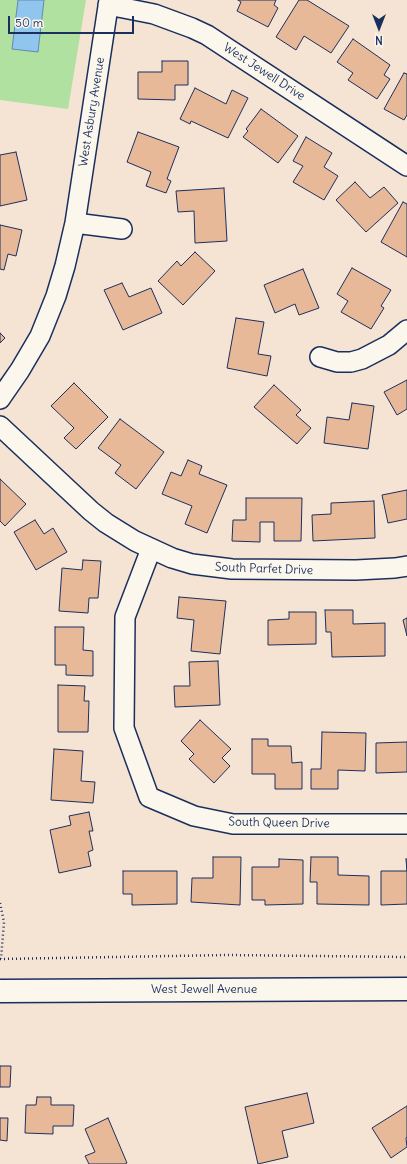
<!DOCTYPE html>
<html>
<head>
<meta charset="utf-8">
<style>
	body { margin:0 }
	#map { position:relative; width:407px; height:1164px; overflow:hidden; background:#f5e4d3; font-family:Delius,sans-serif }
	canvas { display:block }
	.north { position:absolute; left:359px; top:8px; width:40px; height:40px; -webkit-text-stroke:3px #fbf7ec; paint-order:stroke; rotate:180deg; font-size:11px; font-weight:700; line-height:16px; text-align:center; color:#1b2f5e }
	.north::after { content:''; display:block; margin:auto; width:14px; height:18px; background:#1b2f5e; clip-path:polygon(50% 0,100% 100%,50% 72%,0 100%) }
	.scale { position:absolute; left:8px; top:16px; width:126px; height:18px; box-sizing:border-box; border:2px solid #1b2f5e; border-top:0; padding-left:5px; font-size:12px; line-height:14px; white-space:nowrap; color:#1b2f5e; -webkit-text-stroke:3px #fbf7ec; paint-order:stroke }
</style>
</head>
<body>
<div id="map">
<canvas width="407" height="1164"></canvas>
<div class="north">N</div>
<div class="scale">50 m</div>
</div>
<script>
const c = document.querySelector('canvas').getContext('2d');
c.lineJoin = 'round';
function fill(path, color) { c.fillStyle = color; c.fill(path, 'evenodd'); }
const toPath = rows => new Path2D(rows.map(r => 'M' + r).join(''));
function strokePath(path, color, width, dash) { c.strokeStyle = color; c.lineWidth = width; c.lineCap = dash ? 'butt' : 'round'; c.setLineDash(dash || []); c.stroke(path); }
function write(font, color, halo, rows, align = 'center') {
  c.font = font + ' Delius,sans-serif'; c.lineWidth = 3; c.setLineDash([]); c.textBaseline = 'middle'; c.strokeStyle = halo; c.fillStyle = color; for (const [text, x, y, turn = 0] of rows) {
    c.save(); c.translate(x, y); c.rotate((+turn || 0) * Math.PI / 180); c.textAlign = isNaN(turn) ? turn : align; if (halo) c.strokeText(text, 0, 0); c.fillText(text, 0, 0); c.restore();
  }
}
const green = toPath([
	[0,0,86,0,68,109,0,100]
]);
const water = toPath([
	[18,0,44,0,38,52,12,49,18,0]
]);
const building = toPath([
	[238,0,276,0,274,5,278,8,268,27,237,11,241,2,238,0],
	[299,0,307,0,349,26,331,53,304,36,296,50,276,37,299,0],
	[353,39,390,65,384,75,390,79,377,99,348,80,353,73,337,62,353,39],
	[162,61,188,61,188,85,175,85,175,100,138,99,138,72,162,72,162,61],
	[404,73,407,74,407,115,404,120,384,109,404,73],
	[195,88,226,104,232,90,248,98,228,138,191,121,190,124,180,119,195,88],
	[261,109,298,136,278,163,243,137,248,131,246,129,261,109],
	[138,132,179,147,167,179,171,181,166,193,146,186,151,172,127,162,138,132],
	[306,137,332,153,324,167,338,176,324,200,293,182,303,166,293,161,306,137],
	[16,152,27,200,0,206,0,155,16,152],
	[355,182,370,198,384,187,398,203,366,232,336,200,355,182],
	[224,188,227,241,195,243,194,211,178,212,176,191,224,188],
	[403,202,407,204,407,257,381,242,403,202],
	[0,225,22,230,16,256,8,254,4,270,0,269,0,225],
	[195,252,215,271,183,305,158,281,177,261,181,266,195,252],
	[352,268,391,290,381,306,384,308,371,329,341,312,348,301,337,294,352,268],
	[303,269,319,308,299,315,295,304,275,313,264,285,303,269],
	[122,283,129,297,151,288,162,313,123,330,104,290,122,283],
	[236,318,264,322,258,354,271,356,267,376,227,368,236,318],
	[0,333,5,338,0,343,0,333],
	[407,380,407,409,397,415,384,392,407,380],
	[74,383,108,417,76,449,64,438,74,428,51,406,74,383],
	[274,385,301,410,296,415,311,428,297,444,254,407,274,385],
	[352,403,374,406,368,449,324,443,327,417,349,420,352,403],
	[120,419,164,452,136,489,115,473,121,465,98,448,120,419],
	[188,460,202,466,199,474,227,485,207,533,185,524,192,506,162,494,171,472,181,476,188,460],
	[0,479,26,504,5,526,0,521,0,479],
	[407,490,407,519,388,523,382,495,407,490],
	[246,498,302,498,301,541,274,541,274,522,260,522,260,542,232,541,233,520,246,520,246,498],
	[374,501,375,538,313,541,312,515,331,514,331,503,374,501],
	[35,520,44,534,53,528,67,552,36,570,14,532,35,520],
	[83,560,101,561,98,598,89,598,88,613,59,611,62,568,82,570,83,560],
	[179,597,226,601,220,654,191,651,194,620,177,618,179,597],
	[325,610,353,610,353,624,385,623,385,656,332,657,331,632,326,632,325,610],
	[289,612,316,612,316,644,268,645,268,620,289,619,289,612],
	[407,618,407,636,403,620,407,618],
	[55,627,84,627,83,650,93,651,93,676,66,675,66,665,55,665,55,627],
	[218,661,220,705,175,707,174,686,190,686,189,662,218,661],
	[58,685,85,686,84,701,89,701,88,732,58,732,58,685],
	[200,720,231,749,222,758,230,766,214,783,189,759,194,754,181,741,200,720],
	[322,732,366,733,365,771,338,770,338,789,311,789,311,769,321,769,322,732],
	[252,739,268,739,268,746,291,746,292,763,302,762,302,789,275,789,275,774,252,774,252,739],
	[407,742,407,772,376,773,376,743,407,742],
	[54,749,83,751,81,781,95,782,93,803,51,800,54,749],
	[89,812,93,831,89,831,93,850,88,852,91,866,59,873,50,830,71,825,69,816,89,812],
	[213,857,241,857,240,905,191,902,192,878,213,878,213,857],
	[311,857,338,857,338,875,369,876,369,905,317,904,317,882,310,882,311,857],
	[279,859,303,860,303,904,265,905,265,900,252,900,252,867,279,867,279,859],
	[406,859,407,859,407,904,381,905,381,871,407,871,406,859],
	[123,871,177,871,177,904,132,905,132,894,123,894,123,871],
	[0,1066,11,1066,10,1087,0,1087,0,1066],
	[307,1093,314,1123,282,1131,288,1157,258,1164,245,1107,307,1093],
	[37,1097,51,1097,51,1105,74,1105,73,1126,53,1126,53,1134,25,1133,26,1105,36,1105,37,1097],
	[407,1106,407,1137,406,1138,407,1147,391,1158,372,1128,407,1106],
	[0,1118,8,1118,7,1141,0,1140,0,1118],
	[108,1118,127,1163,125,1164,89,1164,85,1156,95,1152,85,1129,108,1118]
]);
const path = toPath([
	[0,903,4,922,1,959],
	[0,959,228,955,407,957]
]);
const minor = toPath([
	[108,5,154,14,192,28,207,35,407,166],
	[75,223,122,229],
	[320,357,337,362,351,362,362,359,389,345,407,330],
	[0,399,20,370,40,336,56,296,65,266,75,223,109,0],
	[0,426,91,511,106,523,135,541,172,558,192,564,232,569,356,570,395,568,407,566],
	[151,549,125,617,124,728,149,797,194,816,233,824,407,824]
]);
const secondary = toPath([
	[0,991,407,989]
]);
const streetNames = [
	["West Jewell Drive",264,72,33],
	["West Asbury Avenue",92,112,-81],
	["South Parfet Drive",264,569,2],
	["South Queen Drive",279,823,1],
	["West Jewell Avenue",204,990]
];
fill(green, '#b1e1a1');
fill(water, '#90c5ed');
strokePath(water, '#6189b4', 1);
fill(building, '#e8b998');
strokePath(building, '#1b2f5e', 1);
strokePath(minor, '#1b2f5e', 22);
strokePath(secondary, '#1b2f5e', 25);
strokePath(path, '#1b2f5e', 2.5, [1, 3]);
strokePath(minor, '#fbf7ec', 19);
strokePath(secondary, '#fbf7ec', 22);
write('12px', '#1b2f5e', '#fbf7ec', streetNames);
</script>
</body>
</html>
